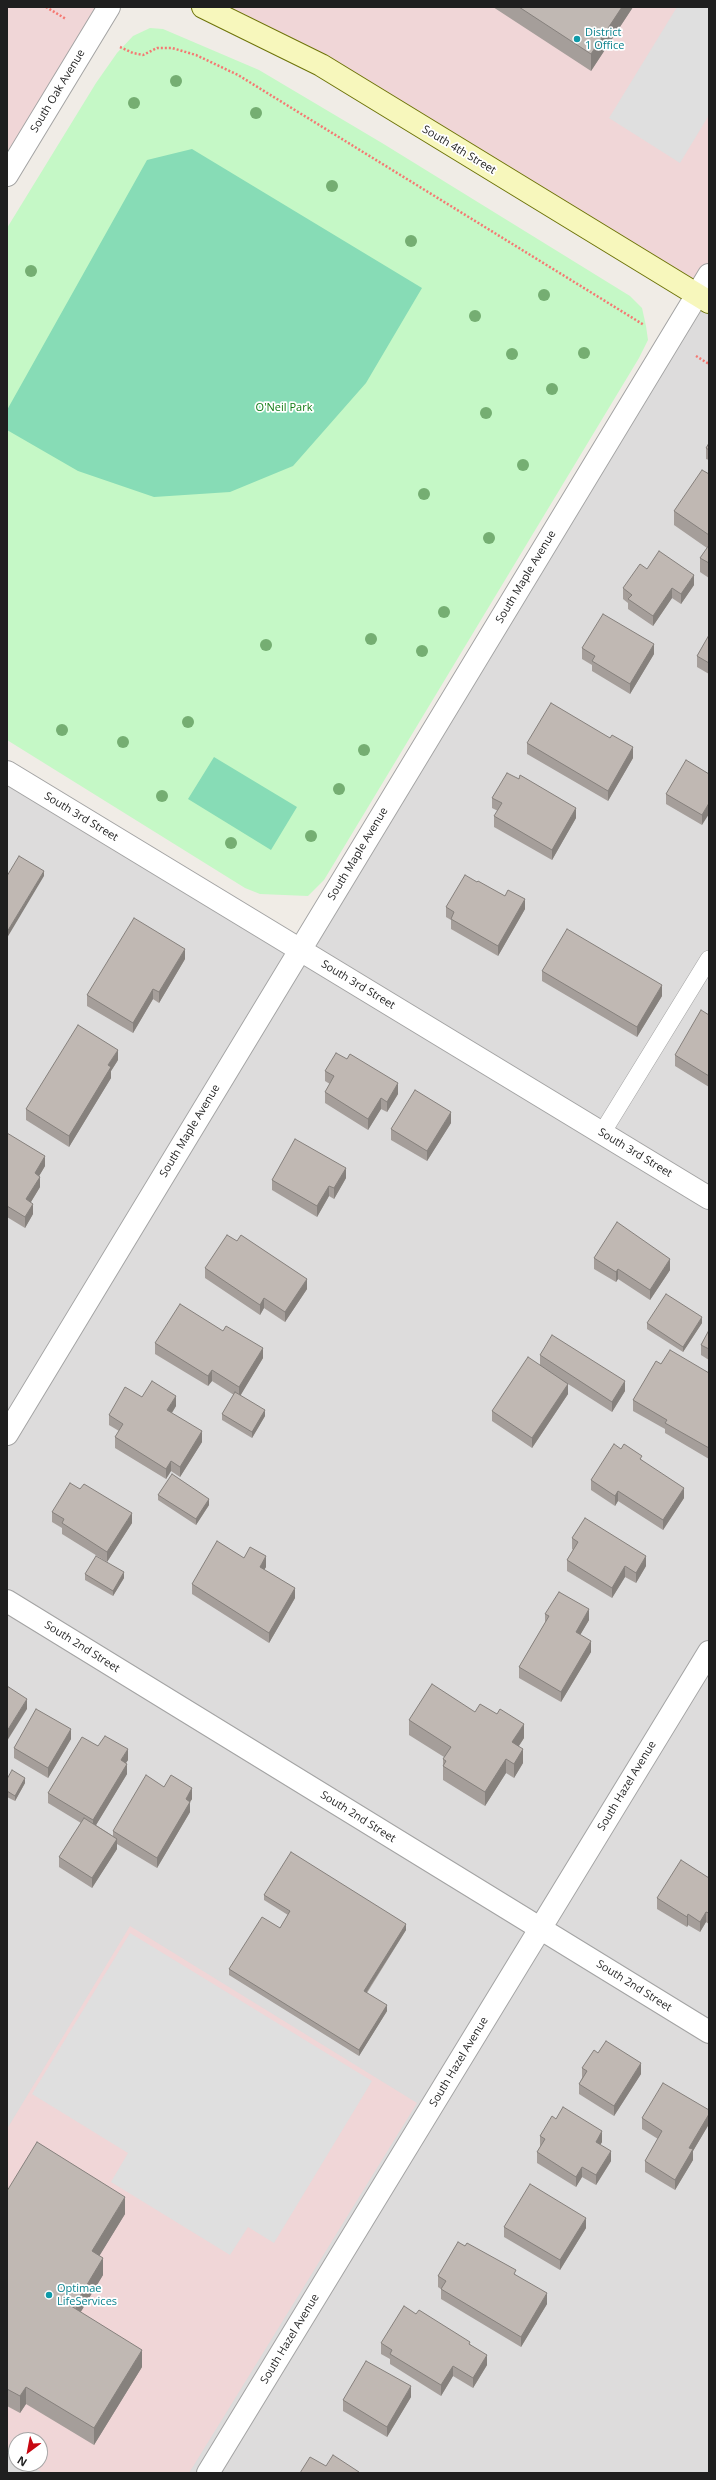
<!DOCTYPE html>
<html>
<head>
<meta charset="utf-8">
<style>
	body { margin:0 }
	#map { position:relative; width:716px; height:2480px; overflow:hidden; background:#f0ece6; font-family:"Open Sans",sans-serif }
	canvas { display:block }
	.frame { position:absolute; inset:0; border:8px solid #1f1f1f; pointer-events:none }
	.north { position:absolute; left:8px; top:2432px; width:40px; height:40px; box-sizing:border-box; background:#fff; border:1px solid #a5a5a5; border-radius:50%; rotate:212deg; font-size:11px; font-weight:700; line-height:16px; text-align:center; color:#1f1f1f }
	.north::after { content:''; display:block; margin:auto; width:14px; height:18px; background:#c70812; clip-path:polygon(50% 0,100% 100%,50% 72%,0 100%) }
</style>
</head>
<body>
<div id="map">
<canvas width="716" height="2480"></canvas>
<div class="frame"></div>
<div class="north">N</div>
</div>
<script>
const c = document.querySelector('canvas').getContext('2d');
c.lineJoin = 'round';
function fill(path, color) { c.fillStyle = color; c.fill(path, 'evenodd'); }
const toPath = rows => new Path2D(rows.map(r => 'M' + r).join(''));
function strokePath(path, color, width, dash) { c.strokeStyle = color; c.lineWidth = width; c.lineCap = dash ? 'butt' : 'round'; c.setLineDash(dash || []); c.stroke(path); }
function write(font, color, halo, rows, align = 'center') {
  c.font = font + ' "Open Sans",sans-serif'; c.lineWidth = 3.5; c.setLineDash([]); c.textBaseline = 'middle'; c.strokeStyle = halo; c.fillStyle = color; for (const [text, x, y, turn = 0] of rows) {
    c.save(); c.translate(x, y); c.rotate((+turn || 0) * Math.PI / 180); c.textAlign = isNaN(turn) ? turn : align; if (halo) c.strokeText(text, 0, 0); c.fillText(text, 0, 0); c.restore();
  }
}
const residential = toPath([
	[697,295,709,302,709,2473,7,2473,7,772,300,950],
	[16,2440,40,2440,40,2464,16,2464]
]);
const commercial = toPath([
	[7,7,109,7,7,175],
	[203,7,709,7,709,275,697,295],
	[130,1926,417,2103,189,2473,43,2473,29,2464,40,2464,40,2440,16,2440,16,2456,7,2451,7,2129]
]);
const park = toPath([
	[150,28,163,29,259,70,382,143,630,296,642,308,646,326,648,340,639,358,324,880,308,896,260,894,245,888,7,740,7,228,96,83,117,53,133,36]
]);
const pitch = toPath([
	[192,149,422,288,366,383,293,466,230,492,154,497,78,471,7,430,7,410,147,160],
	[214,757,297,807,271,850,188,799]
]);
const parking = toPath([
	[677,7,709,7,709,115,680,163,609,118],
	[130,1933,372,2081,274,2243,248,2227,230,2255,111,2182,128,2153,32,2094]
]);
const path = toPath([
	[46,7,66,19],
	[120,47,133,53,143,55,157,48,172,48,196,55,238,75,644,325],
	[696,356,709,364]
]);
const service = toPath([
	[602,1133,709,959]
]);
const minor = toPath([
	[7,175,109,7],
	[7,772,709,1198],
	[7,1434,709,275],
	[7,1601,709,2032],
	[208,2473,709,1652]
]);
const secondary = toPath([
	[203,7,321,65,709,302]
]);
const trees = [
	[176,81],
	[134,103],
	[256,113],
	[332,186],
	[411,241],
	[31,271],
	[544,295],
	[475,316],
	[584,353],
	[512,354],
	[552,389],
	[486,413],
	[523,465],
	[424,494],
	[489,538],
	[444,612],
	[371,639],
	[266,645],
	[422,651],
	[188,722],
	[62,730],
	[123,742],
	[364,750],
	[339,789],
	[162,796],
	[311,836],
	[231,843]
];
const wall = toPath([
	[493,7,633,7,591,71],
	[709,443,709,460,706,459,706,448],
	[709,474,709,578,700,572,700,558,707,548,674,525,674,511],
	[647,569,694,585,681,604,672,598,653,626,628,609,628,603,623,599,623,588],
	[709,635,709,674,697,667,697,656],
	[582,648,654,654,630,694,592,671,592,665,582,659],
	[527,743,633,758,608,801,527,754],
	[709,774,702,825,666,804,666,794],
	[492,798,576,818,552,860,494,827,494,816,498,811,492,808],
	[477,882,505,896,525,909,498,956,451,929,451,920,446,917,446,907],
	[185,959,159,1003,153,999,133,1033,87,1006,87,995],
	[542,971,662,996,637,1037,542,981],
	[709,1015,709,1087,675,1066,675,1055],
	[118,1060,111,1071,111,1078,69,1147,26,1120,26,1109],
	[325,1071,398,1094,387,1112,381,1109,368,1130,325,1103,325,1092,330,1084,325,1081],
	[451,1123,427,1161,391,1140,391,1129],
	[7,1133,45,1166,39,1176,40,1187,31,1202,33,1214,25,1228,7,1217],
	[346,1178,334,1199,329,1196,317,1217,272,1190,272,1180],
	[594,1258,670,1270,650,1300,618,1279,616,1282,594,1269],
	[205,1268,307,1289,285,1322,264,1308,260,1315,205,1278],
	[647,1323,702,1323,683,1352,647,1329],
	[709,1330,709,1360,701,1355,701,1345],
	[155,1343,263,1358,240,1395,265,1416,252,1438,222,1420,222,1414,234,1395,212,1381,208,1386,155,1354],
	[540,1355,625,1391,612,1412,568,1384,568,1394,532,1448,492,1421,492,1411,540,1365],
	[661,1364,709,1373,709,1459,665,1433,665,1429,633,1411,633,1400],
	[142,1397,176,1406,172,1413,202,1442,180,1477,171,1471,166,1479,115,1448,115,1437,119,1431,109,1425,109,1415],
	[621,1449,642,1460,684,1498,663,1530,618,1501,615,1506,591,1490,591,1480],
	[158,1495,209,1505,196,1525,158,1500],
	[52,1512,132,1523,107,1562,62,1534,62,1528,52,1522],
	[572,1538,646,1566,636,1583,625,1577,612,1598,567,1571,567,1560,573,1550,572,1549],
	[244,1558,266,1567,264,1570,295,1598,269,1643,192,1594,192,1584],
	[85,1574,124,1578,113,1596,85,1580],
	[545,1614,589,1620,580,1635,591,1652,561,1702,519,1678,519,1667,545,1623],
	[475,1712,524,1738,519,1746,523,1763,514,1778,506,1773,485,1806,443,1780,443,1759,444,1757,409,1735,409,1720],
	[71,1739,48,1778,14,1758,14,1748],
	[98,1746,128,1760,126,1763,127,1774,96,1825,113,1836,113,1831,164,1787,192,1799,190,1802,190,1812,157,1868,117,1844,117,1849,92,1888,59,1867,59,1857,81,1823,48,1803,48,1793],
	[7,1779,25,1783,15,1801,7,1797],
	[709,1878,709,1924,706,1922,700,1932,688,1925,687,1927,657,1909,657,1898],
	[264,1895,406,1930,367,1993,387,2011,359,2056,229,1975,229,1969,280,1928,288,1915,264,1900],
	[598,2053,641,2074,614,2116,579,2094,579,2084,582,2078,582,2068],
	[709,2110,709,2124,693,2151,693,2160,675,2190,645,2172,645,2161,658,2139,642,2129,642,2118],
	[556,2119,602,2142,600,2145,611,2161,596,2185,582,2177,576,2187,537,2163,537,2152,540,2147,540,2136],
	[7,2191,125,2214,99,2256,103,2275,80,2312,142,2367,94,2445,26,2404,20,2413,7,2406],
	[504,2227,586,2228,560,2270,504,2237],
	[465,2246,516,2275,547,2304,521,2347,441,2299,441,2289,438,2287,438,2276],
	[416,2314,470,2344,487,2365,473,2388,453,2376,441,2396,390,2364,390,2359,381,2354,381,2343],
	[411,2397,387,2437,343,2411,343,2400]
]);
const shadedWall = toPath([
	[622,7,633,7,591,71,591,54],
	[694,575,694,585,681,604,681,594],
	[672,588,672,598,653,626,653,616],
	[654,644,654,654,630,694,630,684],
	[633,747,633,758,608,801,608,791],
	[709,803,709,814,702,825,702,815],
	[576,808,576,818,552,860,552,850],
	[44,871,44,876,7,938,7,932],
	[525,899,525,909,498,956,498,946],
	[185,949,185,959,159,1003,159,992],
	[662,985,662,996,637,1037,637,1027],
	[153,989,153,999,133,1033,133,1023],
	[118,1050,118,1060,111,1071,111,1078,69,1147,69,1136,108,1065],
	[398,1083,398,1094,387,1112,387,1102],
	[381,1098,381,1109,368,1130,368,1119],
	[451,1112,451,1123,427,1161,427,1151],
	[45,1156,45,1166,35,1183,35,1173],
	[346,1168,346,1178,334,1199,334,1188],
	[40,1177,40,1187,26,1210,26,1199],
	[329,1186,329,1196,317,1217,317,1206],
	[33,1204,33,1214,25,1228,25,1217],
	[670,1259,670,1270,650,1300,650,1290],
	[618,1269,618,1279,616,1282,616,1272],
	[307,1279,307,1289,285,1322,285,1312],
	[264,1298,264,1308,260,1315,260,1305],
	[702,1317,702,1323,683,1352,683,1347],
	[263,1348,263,1358,239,1398,239,1387],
	[212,1370,212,1381,208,1386,208,1376],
	[625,1381,625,1391,612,1412,612,1402],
	[568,1384,568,1394,532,1448,532,1438],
	[176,1396,176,1406,167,1420,167,1410],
	[265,1410,265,1416,252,1438,252,1432],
	[202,1431,202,1442,180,1477,180,1467],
	[171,1461,171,1471,166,1479,166,1469],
	[684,1488,684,1498,663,1530,663,1520],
	[618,1491,618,1501,615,1506,615,1496],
	[209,1499,209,1505,196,1525,196,1519],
	[132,1513,132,1523,107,1562,107,1552],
	[266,1556,266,1567,260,1577,260,1567],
	[646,1556,646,1566,636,1583,636,1573],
	[625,1566,625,1577,612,1598,612,1588],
	[124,1572,124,1578,113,1596,113,1591],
	[295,1588,295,1598,269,1643,269,1633],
	[589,1609,589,1620,576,1642,576,1632],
	[591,1641,591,1652,561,1702,561,1692],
	[27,1699,27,1709,7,1741,7,1731],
	[524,1724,524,1738,512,1756,512,1742],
	[71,1729,71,1739,48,1778,48,1768],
	[128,1749,128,1760,121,1770,121,1760],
	[523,1749,523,1763,514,1778,514,1764],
	[506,1759,506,1773,485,1806,485,1792],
	[127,1764,127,1774,93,1830,93,1820],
	[25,1778,25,1783,15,1801,15,1796],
	[192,1788,192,1799,190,1802,190,1812,157,1868,157,1858,186,1799],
	[117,1839,117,1849,92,1888,92,1878],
	[706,1912,706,1922,700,1932,700,1922],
	[688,1914,688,1925,687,1927,687,1917],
	[406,1924,406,1930,364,1996,364,1991],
	[387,2005,387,2011,359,2056,359,2050],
	[641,2063,641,2074,614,2116,614,2106],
	[709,2114,709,2124,693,2151,693,2160,675,2190,675,2180,689,2148],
	[602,2131,602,2142,596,2152,596,2142],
	[611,2151,611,2161,596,2185,596,2175],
	[582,2167,582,2177,576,2187,576,2177],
	[125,2197,125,2214,92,2268,92,2251],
	[586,2218,586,2228,560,2270,560,2260],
	[103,2258,103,2275,76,2320,76,2303],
	[547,2293,547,2304,521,2347,521,2337],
	[66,2297,66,2314,63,2301],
	[142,2350,142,2367,94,2445,94,2428],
	[487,2355,487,2365,473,2388,473,2378],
	[453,2366,453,2376,441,2396,441,2385],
	[411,2386,411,2397,387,2437,387,2427],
	[26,2387,26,2404,20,2413,20,2396]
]);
const building = toPath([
	[519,7,622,7,591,54,519,7],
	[709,443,709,450,706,448,709,443],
	[702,470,709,474,709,535,674,511,702,470],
	[709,545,709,563,700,558,709,545],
	[659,551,694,575,681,594,672,588,653,616,628,599,632,595,623,588,640,564,647,569,659,551],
	[603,614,654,644,630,684,592,661,595,656,582,648,603,614],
	[709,635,709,663,697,656,709,635],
	[551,703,610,738,612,735,633,747,608,791,527,743,551,703],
	[686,760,709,774,709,803,702,815,666,794,686,760],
	[507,773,519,779,520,775,576,808,552,850,494,816,502,803,492,798,507,773],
	[19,856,44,871,7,932,7,876,19,856],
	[465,875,477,882,478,881,505,896,508,890,525,899,498,946,451,919,454,912,446,907,465,875],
	[134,918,185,949,159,992,153,989,133,1023,87,995,134,918],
	[567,929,662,985,637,1027,542,971,567,929],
	[701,1010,709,1015,709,1076,675,1055,701,1010],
	[78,1025,118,1050,108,1065,111,1067,69,1136,26,1109,78,1025],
	[336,1053,347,1059,350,1054,398,1083,387,1102,381,1098,368,1119,325,1092,334,1076,325,1071,336,1053],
	[415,1090,451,1112,427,1151,391,1129,415,1090],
	[7,1133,45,1156,35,1173,40,1177,26,1199,33,1204,25,1217,7,1206,7,1133],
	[295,1139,346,1168,334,1188,329,1186,317,1206,272,1180,295,1139],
	[617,1222,670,1259,650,1290,618,1269,616,1272,594,1258,617,1222],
	[227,1235,237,1241,241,1235,307,1279,285,1312,264,1298,260,1305,205,1268,227,1235],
	[666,1294,702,1317,683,1347,647,1323,666,1294],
	[180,1304,223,1331,226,1326,263,1348,239,1387,212,1370,208,1376,155,1343,180,1304],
	[709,1330,709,1349,701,1345,709,1330],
	[552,1335,625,1381,612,1402,540,1355,552,1335],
	[670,1350,709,1373,709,1448,665,1423,667,1420,633,1400,656,1361,661,1364,670,1350],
	[528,1357,568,1384,532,1438,492,1411,528,1357],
	[152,1381,176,1396,167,1410,202,1431,180,1467,171,1461,166,1469,115,1437,123,1424,109,1415,125,1387,142,1397,152,1381],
	[235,1392,265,1410,252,1432,222,1414,235,1392],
	[614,1444,621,1449,624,1444,642,1456,640,1459,684,1488,663,1520,618,1491,615,1496,591,1480,614,1444],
	[172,1474,209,1499,196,1519,158,1495,172,1474],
	[70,1483,80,1489,84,1484,132,1513,107,1552,62,1523,64,1519,52,1512,70,1483],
	[585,1518,646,1556,636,1573,625,1566,612,1588,567,1560,578,1542,572,1538,585,1518],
	[217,1541,244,1558,250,1547,266,1556,260,1567,295,1588,269,1633,192,1584,217,1541],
	[96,1556,124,1572,113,1591,85,1574,96,1556],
	[559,1592,589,1609,576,1632,591,1641,561,1692,519,1667,549,1616,545,1614,559,1592],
	[432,1684,475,1712,480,1704,497,1714,500,1709,524,1724,512,1742,523,1749,514,1764,506,1759,485,1792,443,1766,446,1761,443,1759,451,1747,409,1720,432,1684],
	[7,1686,27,1699,7,1731,7,1686],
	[36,1709,71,1729,48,1768,14,1748,36,1709],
	[105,1736,128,1749,121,1760,127,1764,93,1820,48,1793,82,1737,98,1746,105,1736],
	[12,1770,25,1778,15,1796,7,1791,7,1779,12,1770],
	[146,1775,164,1787,171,1775,192,1788,186,1799,190,1802,157,1858,113,1831,146,1775],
	[84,1818,117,1839,92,1878,59,1857,84,1818],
	[291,1852,406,1924,364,1991,387,2005,359,2050,229,1969,262,1917,280,1928,290,1911,264,1895,291,1852],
	[681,1860,709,1878,709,1913,706,1912,700,1922,688,1914,687,1917,657,1898,681,1860],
	[606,2041,641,2063,614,2106,579,2084,587,2071,582,2068,594,2050,598,2053,606,2041],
	[663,2083,709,2110,709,2114,689,2148,693,2149,675,2180,645,2161,662,2131,642,2118,663,2083],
	[563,2107,602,2131,596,2142,611,2151,596,2175,582,2167,576,2177,537,2152,545,2139,540,2136,552,2116,556,2119,563,2107],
	[37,2142,125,2197,92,2251,103,2258,76,2303,66,2297,63,2301,142,2350,94,2428,26,2387,20,2396,7,2389,7,2191,37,2142],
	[530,2184,586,2218,560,2260,504,2227,530,2184],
	[458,2242,465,2246,467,2243,516,2270,514,2274,547,2293,521,2337,441,2289,446,2281,438,2276,458,2242],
	[404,2306,416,2314,419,2310,470,2342,469,2344,487,2355,473,2378,453,2366,441,2385,390,2354,392,2350,381,2343,404,2306],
	[366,2361,411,2386,387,2427,343,2400,366,2361],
	[333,2455,359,2472,359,2473,300,2473,310,2457,326,2466,333,2455]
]);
const markers = [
	[577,39,4,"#0f9aa8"],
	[49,2295,4,"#0f9aa8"]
];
const cultureNames = [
	["District",585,33],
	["1 Office",585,46],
	["Optimae",57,2289],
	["LifeServices",57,2302]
];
const streetNames = [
	["South Oak Avenue",58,91,-59],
	["South 4th Street",459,150,31],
	["South Maple Avenue",526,577,-59],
	["South 3rd Street",81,817,31],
	["South Maple Avenue",358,854,-59],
	["South 3rd Street",358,985,31],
	["South Maple Avenue",190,1131,-59],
	["South 3rd Street",635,1153,31],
	["South 2nd Street",82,1647,32],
	["South Hazel Avenue",627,1786,-59],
	["South 2nd Street",358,1817,32],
	["South 2nd Street",634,1986,32],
	["South Hazel Avenue",459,2062,-59],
	["South Hazel Avenue",290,2339,-59]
];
const parkNames = [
	["O'Neil Park",284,408]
];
fill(residential, '#dddcdc');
fill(commercial, '#f0d6d7');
fill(park, '#c5f8c6');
fill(pitch, '#87dcb6');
fill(parking, '#dfdfdf');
strokePath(service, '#a3a3a3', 18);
strokePath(minor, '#a3a3a3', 24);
strokePath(secondary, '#6e7409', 24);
strokePath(path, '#f57872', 2.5, [2, 2]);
strokePath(service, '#fff', 17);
strokePath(minor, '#fff', 22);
strokePath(secondary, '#f7f7bc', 22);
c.fillStyle = '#75ae72';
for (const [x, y] of trees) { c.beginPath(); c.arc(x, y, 6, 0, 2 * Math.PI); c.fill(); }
fill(wall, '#a59e9a');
fill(shadedWall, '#86817d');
fill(building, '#c0b8b3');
strokePath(building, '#86817d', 1);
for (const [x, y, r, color] of markers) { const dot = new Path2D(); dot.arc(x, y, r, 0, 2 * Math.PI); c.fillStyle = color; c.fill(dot); strokePath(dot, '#fff', 1.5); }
write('11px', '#0d838f', '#fff', cultureNames, 'left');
write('11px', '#1f1f1f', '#fff', streetNames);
write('11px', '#107b13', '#fff', parkNames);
</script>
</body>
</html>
